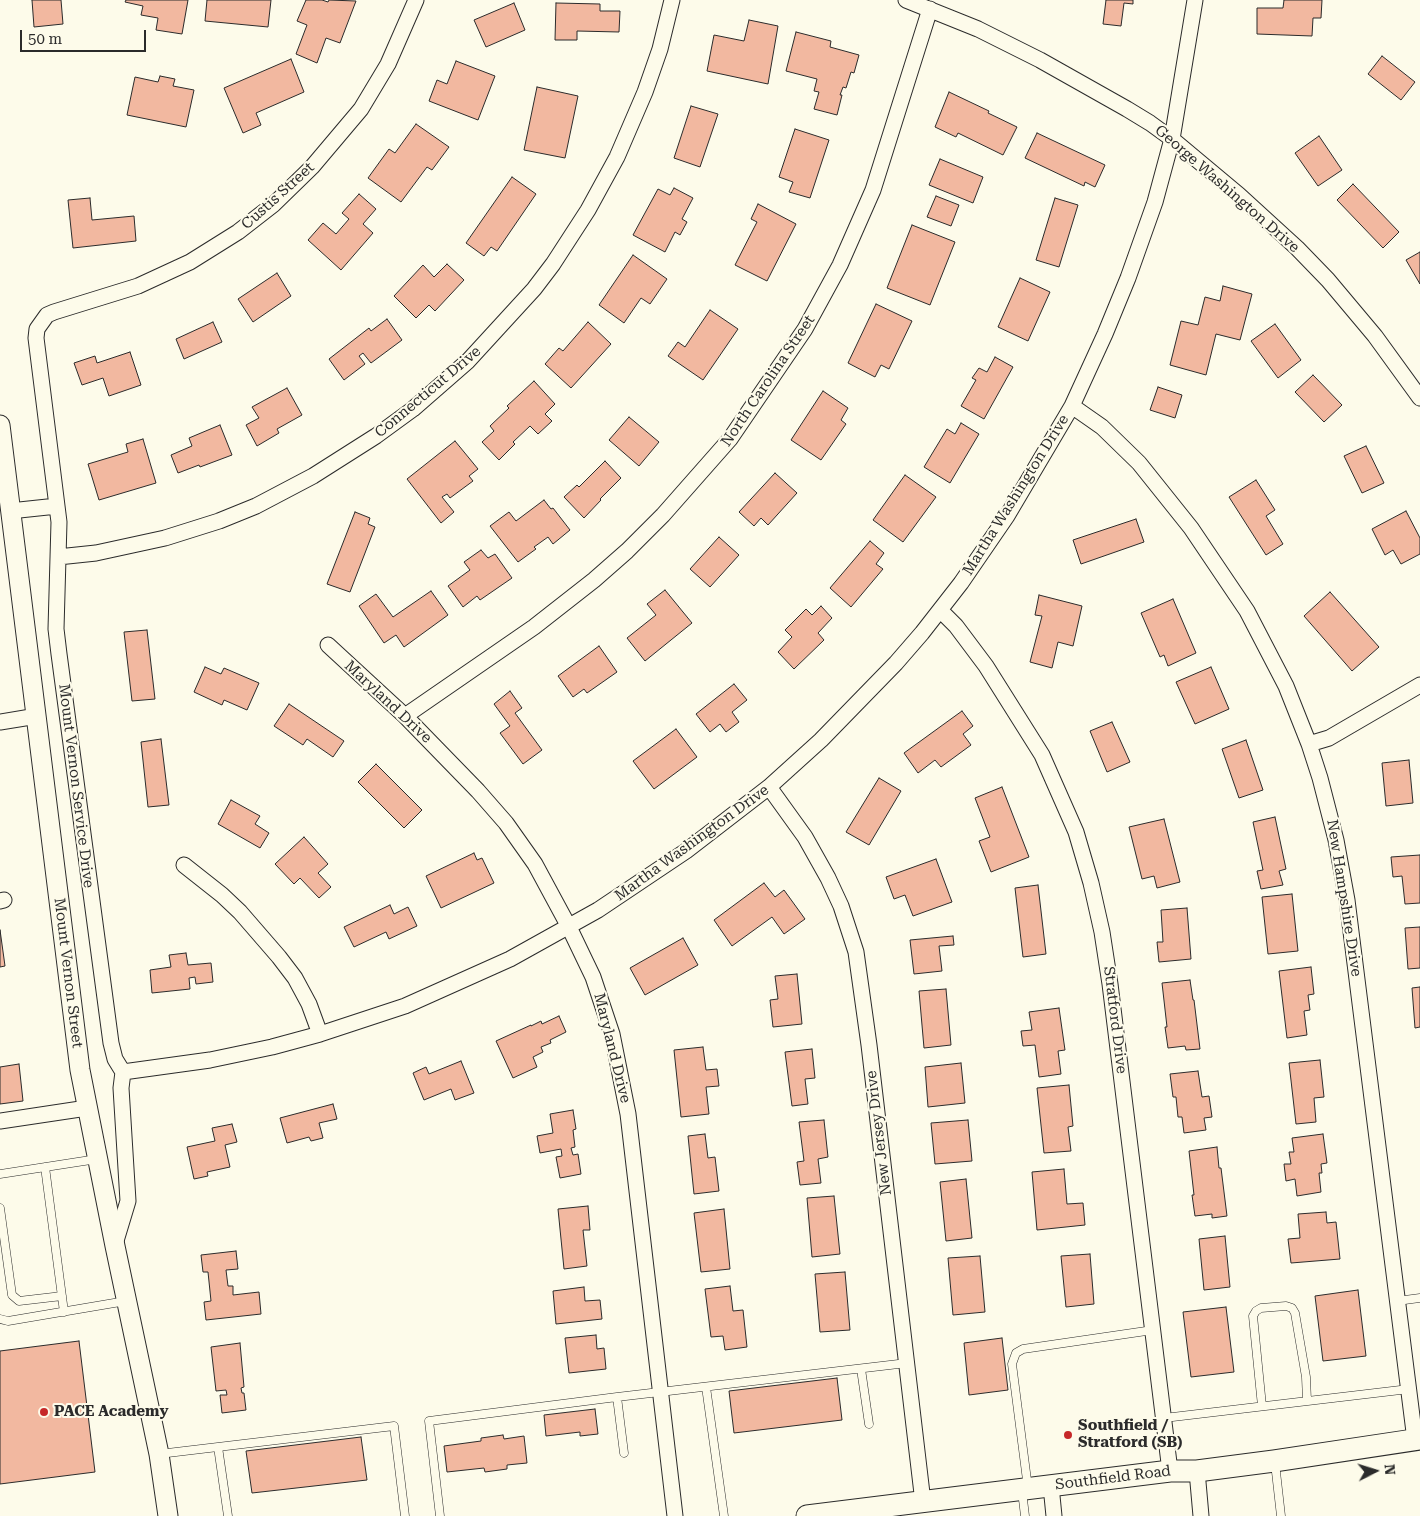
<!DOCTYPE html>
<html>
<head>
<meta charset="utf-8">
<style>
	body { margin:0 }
	#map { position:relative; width:1420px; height:1516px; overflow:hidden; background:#fdfbea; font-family:"Roboto Serif",serif }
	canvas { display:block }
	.north { position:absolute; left:1350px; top:1446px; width:50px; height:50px; -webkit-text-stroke:4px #fdfbea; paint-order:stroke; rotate:85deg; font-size:14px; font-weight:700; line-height:20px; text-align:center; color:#2b2b2b }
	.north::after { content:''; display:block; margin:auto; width:18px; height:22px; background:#2b2b2b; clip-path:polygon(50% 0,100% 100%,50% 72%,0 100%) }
	.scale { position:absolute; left:20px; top:30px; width:126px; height:22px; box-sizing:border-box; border:2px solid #2b2b2b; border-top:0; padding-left:6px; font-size:15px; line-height:18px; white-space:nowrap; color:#2b2b2b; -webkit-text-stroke:4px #fdfbea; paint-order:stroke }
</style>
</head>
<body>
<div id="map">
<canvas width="1420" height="1516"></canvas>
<div class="north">N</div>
<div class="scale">50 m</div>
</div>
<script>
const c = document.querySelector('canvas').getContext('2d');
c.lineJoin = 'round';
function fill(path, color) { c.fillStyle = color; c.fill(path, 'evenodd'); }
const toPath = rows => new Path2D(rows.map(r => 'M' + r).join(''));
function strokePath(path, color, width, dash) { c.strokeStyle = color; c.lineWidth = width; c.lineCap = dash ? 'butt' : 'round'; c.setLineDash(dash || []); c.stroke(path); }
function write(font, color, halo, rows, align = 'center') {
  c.font = font + ' "Roboto Serif",serif'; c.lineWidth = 4; c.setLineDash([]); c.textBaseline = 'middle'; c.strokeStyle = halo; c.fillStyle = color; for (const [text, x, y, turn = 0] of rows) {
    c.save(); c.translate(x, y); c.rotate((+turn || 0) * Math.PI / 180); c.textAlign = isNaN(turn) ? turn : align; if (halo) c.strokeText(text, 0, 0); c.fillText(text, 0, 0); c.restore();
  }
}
const building = toPath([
	[32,0,61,0,63,24,34,27,32,0],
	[126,0,188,0,182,34,156,30,158,18,141,15,143,6,125,2,126,0],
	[207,0,271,0,268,27,205,21,207,0],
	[306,0,322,0,328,2,329,0,356,1,340,43,326,38,317,63,296,54,307,25,297,21,306,0],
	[1106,0,1133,0,1133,4,1124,3,1121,26,1103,24,1106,0],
	[1284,0,1322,0,1321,18,1313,18,1312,36,1257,34,1257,8,1283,8,1284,0],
	[514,3,525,30,486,47,474,20,514,3],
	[556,3,600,4,600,11,620,11,619,32,577,31,577,40,555,40,556,3],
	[749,20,778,26,768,84,707,71,714,35,744,41,749,20],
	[796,32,831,41,830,47,859,55,854,73,851,72,846,88,843,87,840,95,842,95,837,115,814,109,819,92,814,91,817,79,786,71,796,32],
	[1382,56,1415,82,1401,100,1368,74,1382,56],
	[291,59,304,92,256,113,261,125,243,133,224,88,291,59],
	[456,61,495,76,478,120,429,101,437,80,447,84,456,61],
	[160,76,175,79,173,86,194,90,186,127,127,115,135,77,158,82,160,76],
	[537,87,578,96,565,158,524,150,537,87],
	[949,92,989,111,988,113,1017,127,1003,155,958,133,956,137,935,127,949,92],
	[691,106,718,114,700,167,674,158,691,106],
	[416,124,449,147,432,170,427,167,401,202,368,178,389,149,395,153,416,124],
	[795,129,829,140,810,198,789,192,793,182,779,177,795,129],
	[1037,133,1105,165,1095,187,1085,182,1084,186,1025,158,1037,133],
	[1319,136,1342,170,1318,186,1295,153,1319,136],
	[940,159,983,177,973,203,929,185,940,159],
	[512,177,536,194,497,251,491,247,484,256,466,243,512,177],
	[1353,184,1399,232,1383,248,1337,200,1353,184],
	[674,188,693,198,682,219,687,222,680,235,675,232,665,252,633,235,658,189,670,195,674,188],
	[359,194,376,209,363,224,373,233,341,270,308,240,323,223,336,234,349,219,342,213,359,194],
	[936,196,959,205,951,226,927,217,936,196],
	[90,198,92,220,134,216,136,241,73,248,68,200,90,198],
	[1055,198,1078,205,1059,267,1036,260,1055,198],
	[758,204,796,224,767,281,735,265,757,222,751,219,758,204],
	[912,225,955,242,930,305,887,288,912,225],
	[1420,252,1420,284,1406,260,1420,252],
	[633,255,667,279,650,304,641,298,624,323,599,305,633,255],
	[447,264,464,280,435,311,429,305,416,318,394,296,423,265,434,277,447,264],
	[277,273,291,296,253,322,238,299,277,273],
	[1020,278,1050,292,1028,341,998,327,1020,278],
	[1223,286,1252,294,1240,340,1216,334,1206,375,1170,365,1181,321,1198,325,1205,297,1220,301,1223,286],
	[876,304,912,321,889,369,881,365,875,377,848,363,876,304],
	[710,310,738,329,703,380,668,356,678,342,685,347,710,310],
	[387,319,402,340,371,363,363,353,359,356,365,364,344,380,329,359,369,328,371,331,387,319],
	[213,322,222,342,184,359,176,339,213,322],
	[588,322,611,344,571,388,545,364,559,348,563,351,588,322],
	[1275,324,1301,360,1278,378,1251,341,1275,324],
	[130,352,141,385,109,396,103,378,82,385,74,363,95,356,97,363,130,352],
	[995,357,1013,367,984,419,961,406,976,380,972,378,979,368,987,372,995,357],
	[1313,375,1342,405,1324,422,1295,392,1313,375],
	[534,381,555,404,545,414,552,421,538,434,530,426,513,442,515,444,499,460,482,442,494,431,490,426,509,408,507,406,534,381],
	[1158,387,1182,395,1175,418,1150,410,1158,387],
	[287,388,302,415,277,429,279,433,257,446,246,425,259,418,252,407,287,388],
	[823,391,848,408,841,420,846,424,821,460,791,440,823,391],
	[629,417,659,442,639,466,609,440,629,417],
	[961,423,979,434,950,483,924,467,947,429,955,434,961,423],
	[220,425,232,455,200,467,199,465,178,473,171,455,192,446,189,438,220,425],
	[143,439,156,483,99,500,88,464,128,452,126,444,143,439],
	[455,441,478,469,469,476,473,481,450,498,447,494,442,497,454,512,441,523,407,479,455,441],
	[1366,446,1384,483,1362,493,1344,456,1366,446],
	[605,461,621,478,600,499,601,500,584,518,564,497,577,485,579,487,605,461],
	[775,473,797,493,768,525,761,518,754,526,739,512,775,473],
	[905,475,936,497,903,542,873,520,905,475],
	[1256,480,1275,510,1266,516,1283,544,1266,555,1229,497,1256,480],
	[544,500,551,509,553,508,570,530,553,544,548,537,534,547,536,549,518,562,490,526,509,512,516,521,544,500],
	[1406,511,1420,538,1420,554,1401,564,1393,550,1385,555,1372,529,1406,511],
	[355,512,370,518,368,524,375,527,350,592,327,584,355,512],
	[1136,519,1144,542,1081,564,1073,540,1136,519],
	[719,537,739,555,710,587,690,569,719,537],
	[870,541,884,553,876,564,883,569,851,607,830,588,870,541],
	[481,550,488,558,495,554,512,578,480,600,477,596,463,607,448,586,470,570,464,562,481,550],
	[665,590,692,623,645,661,627,638,656,615,647,604,665,590],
	[431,591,448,615,404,647,396,635,384,643,359,606,376,594,393,617,431,591],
	[1330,592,1379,647,1352,671,1304,616,1330,592],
	[1039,595,1082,606,1073,646,1058,642,1052,668,1030,662,1042,616,1035,615,1039,595],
	[1173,599,1196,653,1168,666,1164,655,1160,657,1141,613,1173,599],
	[821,606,832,618,818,633,824,640,794,669,778,652,792,637,785,630,806,609,812,615,821,606],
	[147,630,155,699,132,701,124,632,147,630],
	[599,646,617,672,587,693,584,689,573,697,558,676,599,646],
	[205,667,221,674,224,668,259,683,247,710,224,700,222,705,194,692,205,667],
	[1211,667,1229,709,1195,724,1176,682,1211,667],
	[734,684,747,700,732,712,739,722,726,732,720,724,710,732,696,714,734,684],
	[510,691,522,708,515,713,542,750,523,764,500,733,510,726,494,704,510,691],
	[289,704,344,741,333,757,307,739,303,745,274,726,289,704],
	[962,711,973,726,963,734,971,745,941,767,935,760,918,773,904,753,962,711],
	[1112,722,1130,762,1107,772,1090,731,1112,722],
	[676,729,697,757,654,789,633,761,676,729],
	[161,739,169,805,148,807,141,742,161,739],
	[1246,740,1263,790,1239,798,1222,749,1246,740],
	[1409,760,1413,803,1386,806,1382,763,1409,760],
	[376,764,422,810,404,828,358,782,376,764],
	[879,778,901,791,869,845,846,832,879,778],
	[1002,787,1029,857,991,872,979,841,990,837,975,798,1002,787],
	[231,800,260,816,255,824,269,833,260,848,218,824,231,800],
	[1275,817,1286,869,1279,871,1283,885,1261,889,1257,871,1263,870,1253,822,1275,817],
	[1164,819,1180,882,1157,888,1154,876,1142,879,1129,827,1164,819],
	[304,837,328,864,318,873,331,887,319,898,300,878,294,884,275,864,304,837],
	[474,853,477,860,482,858,494,883,441,908,426,876,474,853],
	[1420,855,1420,903,1405,904,1402,876,1393,877,1391,857,1420,855],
	[936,859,952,902,913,916,905,895,894,899,886,877,936,859],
	[764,883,775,897,784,890,805,919,784,934,772,917,732,946,714,920,764,883],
	[1038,885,1046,954,1023,957,1015,888,1038,885],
	[1292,894,1298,951,1268,954,1262,897,1292,894],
	[390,905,394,914,408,907,417,926,389,939,386,932,354,947,344,927,390,905],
	[1187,908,1191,959,1159,962,1157,942,1163,942,1161,910,1187,908],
	[1420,927,1420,968,1408,969,1405,928,1420,927],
	[0,930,5,966,0,967,0,930],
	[953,936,954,945,939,946,942,971,914,974,910,940,953,936],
	[683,938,698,965,645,995,630,968,683,938],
	[186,953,188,965,211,963,213,982,196,984,195,977,189,978,190,989,152,993,150,970,171,967,169,955,186,953],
	[1311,967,1314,994,1308,995,1310,1010,1304,1011,1307,1035,1287,1038,1279,971,1311,967],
	[797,974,802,1024,773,1027,770,1000,778,999,775,976,797,974],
	[1190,980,1193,1000,1194,1000,1200,1049,1186,1050,1185,1046,1168,1048,1165,1027,1167,1027,1162,983,1190,980],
	[1420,987,1420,1027,1415,1028,1412,988,1420,987],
	[946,989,951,1045,924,1048,919,991,946,989],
	[1059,1008,1065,1050,1058,1051,1061,1074,1039,1077,1035,1045,1023,1046,1021,1031,1032,1030,1029,1012,1059,1008],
	[559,1016,566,1032,550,1040,551,1043,541,1047,543,1052,533,1057,537,1067,513,1078,496,1041,531,1025,531,1026,541,1021,542,1024,559,1016],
	[703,1047,706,1070,717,1069,719,1086,706,1087,709,1114,681,1117,674,1050,703,1047],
	[812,1049,815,1078,805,1079,808,1104,792,1106,785,1052,812,1049],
	[1320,1060,1324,1097,1314,1098,1316,1122,1296,1124,1289,1063,1320,1060],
	[461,1061,474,1093,455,1100,451,1089,424,1100,413,1073,426,1067,429,1074,461,1061],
	[961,1063,965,1103,928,1107,925,1067,961,1063],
	[19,1064,23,1101,0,1104,0,1067,19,1064],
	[1198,1071,1202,1097,1209,1096,1212,1117,1204,1118,1206,1130,1184,1133,1182,1117,1178,1117,1176,1097,1173,1097,1170,1074,1198,1071],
	[1069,1085,1073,1126,1068,1127,1071,1151,1044,1153,1037,1088,1069,1085],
	[333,1104,337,1119,319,1123,323,1138,311,1141,309,1137,287,1143,280,1118,333,1104],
	[573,1110,576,1129,573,1130,575,1147,571,1148,573,1155,578,1154,581,1174,560,1178,556,1157,562,1156,561,1149,540,1153,537,1136,553,1133,550,1114,573,1110],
	[824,1120,828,1157,818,1159,821,1183,800,1185,797,1162,804,1161,799,1122,824,1120],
	[968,1120,972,1161,935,1164,931,1123,968,1120],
	[232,1124,237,1142,225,1145,230,1167,207,1172,208,1176,194,1179,187,1147,215,1141,212,1128,232,1124],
	[705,1134,708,1158,715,1157,719,1191,694,1194,688,1136,705,1134],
	[1323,1134,1327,1163,1321,1164,1322,1173,1319,1173,1321,1192,1297,1196,1295,1179,1286,1181,1284,1164,1291,1164,1289,1152,1294,1152,1292,1138,1323,1134],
	[1217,1147,1219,1168,1221,1168,1227,1216,1212,1218,1212,1214,1195,1216,1192,1195,1194,1195,1189,1151,1217,1147],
	[1064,1169,1067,1204,1083,1203,1085,1225,1037,1230,1032,1172,1064,1169],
	[966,1179,972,1238,946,1241,940,1182,966,1179],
	[834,1196,840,1254,812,1257,807,1198,834,1196],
	[588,1206,590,1230,583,1230,587,1266,564,1269,558,1209,588,1206],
	[724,1209,730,1269,701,1272,694,1213,724,1209],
	[1326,1212,1327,1223,1336,1222,1340,1259,1291,1263,1288,1239,1300,1238,1298,1214,1326,1212],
	[1225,1236,1230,1287,1204,1290,1199,1239,1225,1236],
	[236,1251,238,1269,226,1270,228,1286,233,1286,233,1295,259,1292,261,1314,206,1320,204,1302,211,1301,208,1272,203,1272,201,1255,236,1251],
	[1090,1254,1094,1304,1066,1307,1061,1256,1090,1254],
	[980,1256,985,1312,953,1315,948,1258,980,1256],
	[845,1272,850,1330,820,1332,815,1274,845,1272],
	[730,1286,733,1311,743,1310,747,1347,725,1350,723,1336,711,1337,705,1289,730,1286],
	[584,1287,585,1301,600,1300,602,1319,556,1324,553,1291,584,1287],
	[1358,1290,1366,1356,1323,1361,1315,1296,1358,1290],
	[1226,1307,1234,1372,1191,1377,1183,1312,1226,1307],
	[596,1335,597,1349,604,1348,606,1369,569,1373,565,1338,596,1335],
	[1002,1338,1008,1390,969,1395,964,1343,1002,1338],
	[79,1341,95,1472,0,1484,0,1351,79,1341],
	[240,1343,244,1387,241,1388,242,1393,244,1393,246,1410,222,1413,220,1395,227,1395,226,1390,216,1391,211,1347,240,1343],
	[837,1378,842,1420,734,1433,729,1391,837,1378],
	[595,1409,598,1434,580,1436,580,1432,546,1436,544,1415,595,1409],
	[503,1435,504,1439,524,1436,527,1463,507,1465,507,1469,485,1472,484,1468,447,1472,444,1446,481,1441,481,1438,503,1435],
	[361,1437,367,1480,252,1493,246,1451,361,1437]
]);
const service = toPath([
	[45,1167,64,1312],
	[0,1174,97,1159],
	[0,1208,12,1295,19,1301,62,1296],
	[1397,1301,1420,1298],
	[0,1319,8,1321,126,1301],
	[861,1369,869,1424],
	[706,1387,724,1516],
	[617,1397,624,1453],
	[1262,1406,1253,1316,1256,1311,1261,1308,1286,1306,1292,1308,1295,1313,1306,1377,1307,1401],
	[1164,1418,1409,1389],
	[218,1447,228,1516],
	[159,1454,394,1426,405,1516],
	[1275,1463,1281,1516],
	[1028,1488,1012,1364,1016,1353,1023,1349,1153,1330],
	[1022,1491,1025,1516],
	[440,1516,429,1421,617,1397,907,1363]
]);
const minor = toPath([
	[906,0,978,29,1040,60,1127,109,1150,123,1172,139,1239,195,1297,248,1328,280,1375,336,1420,398],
	[1072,406,1102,427,1139,463,1191,528,1247,611,1286,686,1309,744,1320,778,1336,840,1347,900,1415,1440],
	[10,511,57,506],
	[58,557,96,553,165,538,219,521,256,506,313,476,376,436,413,409,468,361,534,289,553,264,588,210,617,157,645,92,660,49,672,0],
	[940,610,956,626,986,666,1042,755,1076,832,1091,883,1102,932,1110,984,1170,1471],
	[328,645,405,716,478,791,506,823,535,864,569,927,593,977,612,1034,628,1114,675,1516],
	[405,716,534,627,594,580,627,551,663,515,730,439,805,329,840,265,873,190,930,9],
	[0,722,37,716],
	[1309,744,1329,738,1420,685],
	[769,787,805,837,828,878,841,906,856,952,869,1045,923,1502],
	[184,865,222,895,240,912,279,957,295,978,309,1004,320,1034],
	[0,901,4,900],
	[123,1072,210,1060,272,1047,320,1034,405,1006,510,959,598,910,686,851,769,787,821,740,896,663,922,633,961,583,1007,516,1072,406,1105,334,1128,278,1155,202,1172,139,1195,0],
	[0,1121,87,1108],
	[115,1244,128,1201,121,1088,123,1072,115,1059,111,1043,59,654,56,629,59,522,36,338,37,329,47,315,54,312,138,286,190,262,238,232,274,204,312,167,361,109,388,64,416,0],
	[1197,1471,1201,1516],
	[1051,1486,1054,1516]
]);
const tertiary = toPath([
	[0,425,80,1070,115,1246,159,1454,168,1516]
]);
const secondary = toPath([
	[807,1516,1170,1471,1197,1471,1274,1461,1420,1439]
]);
const markers = [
	[44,1412,5,"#c62828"],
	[1068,1435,5,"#c62828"]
];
const streetNames = [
	["George Washington Drive",1227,189,41],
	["Custis Street",278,196,-42],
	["North Carolina Street",768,381,-56],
	["Connecticut Drive",428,392,-40],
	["Martha Washington Drive",1016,495,-58],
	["Maryland Drive",388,702,43],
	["Mount Vernon Service Drive",76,786,83],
	["Martha Washington Drive",692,843,-36],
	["New Hampshire Drive",1344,898,81],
	["Mount Vernon Street",68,973,83],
	["Stratford Drive",1115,1020,83],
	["Maryland Drive",612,1048,76],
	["New Jersey Drive",879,1133,-97],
	["Southfield Road",1113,1478,-7]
];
const poiNames = [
	["PACE Academy",54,1412],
	["Southfield /",1078,1426],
	["Stratford (SB)",1078,1443]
];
fill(building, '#f2b8a0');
strokePath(building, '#2b2b2b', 1);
strokePath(service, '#2b2b2b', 9);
strokePath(minor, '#2b2b2b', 17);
strokePath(tertiary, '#2b2b2b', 21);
strokePath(secondary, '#2b2b2b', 23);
strokePath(service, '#fdfbea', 8);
strokePath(minor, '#fdfbea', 15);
strokePath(tertiary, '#fdfbea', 19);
strokePath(secondary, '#fdfbea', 21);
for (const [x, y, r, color] of markers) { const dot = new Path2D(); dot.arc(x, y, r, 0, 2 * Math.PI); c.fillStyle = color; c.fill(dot); strokePath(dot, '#fdfbea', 2); }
write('15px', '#2b2b2b', '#fdfbea', streetNames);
write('bold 15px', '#2b2b2b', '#fdfbea', poiNames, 'left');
</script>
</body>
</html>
